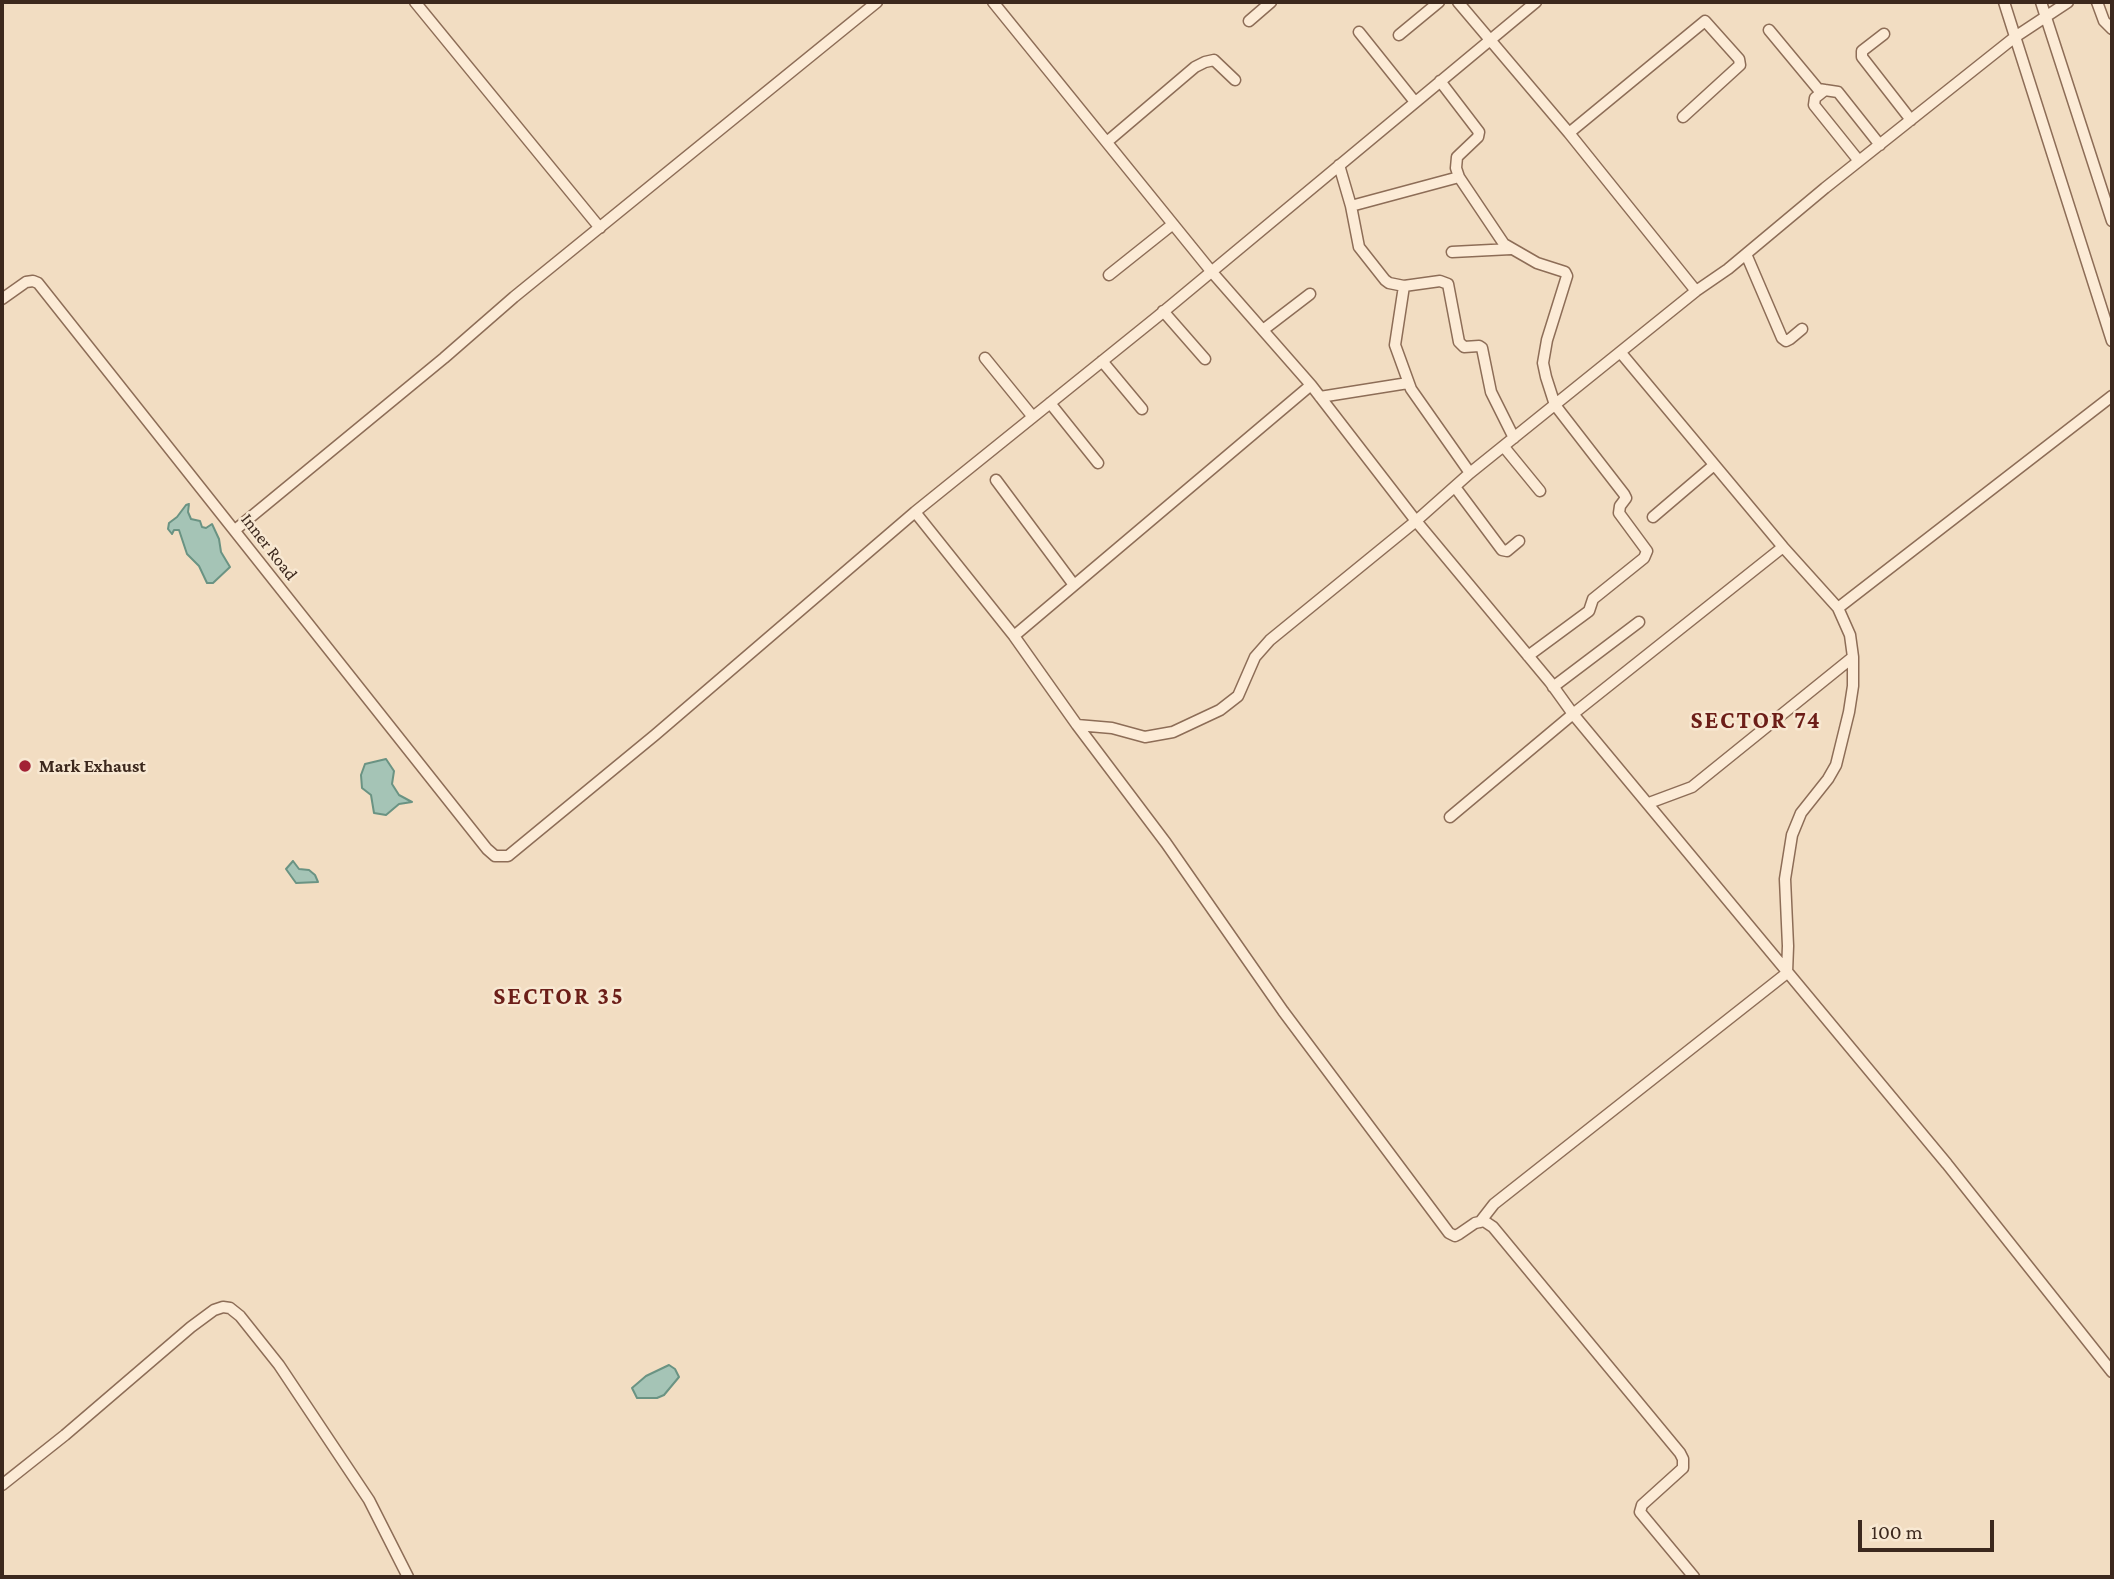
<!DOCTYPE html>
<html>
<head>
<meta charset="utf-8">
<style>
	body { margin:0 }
	#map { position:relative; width:2114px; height:1579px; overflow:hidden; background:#f2ddc2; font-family:"Crimson Pro",serif }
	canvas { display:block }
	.frame { position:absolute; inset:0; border:4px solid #3c281d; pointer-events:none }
	.scale { position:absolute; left:1858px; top:1520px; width:136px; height:32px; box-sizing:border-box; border:4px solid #3c281d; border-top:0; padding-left:9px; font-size:21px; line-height:24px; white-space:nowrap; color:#3c281d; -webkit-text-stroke:5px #f8e8d2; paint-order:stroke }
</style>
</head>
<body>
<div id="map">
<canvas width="2114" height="1579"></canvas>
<div class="frame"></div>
<div class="scale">100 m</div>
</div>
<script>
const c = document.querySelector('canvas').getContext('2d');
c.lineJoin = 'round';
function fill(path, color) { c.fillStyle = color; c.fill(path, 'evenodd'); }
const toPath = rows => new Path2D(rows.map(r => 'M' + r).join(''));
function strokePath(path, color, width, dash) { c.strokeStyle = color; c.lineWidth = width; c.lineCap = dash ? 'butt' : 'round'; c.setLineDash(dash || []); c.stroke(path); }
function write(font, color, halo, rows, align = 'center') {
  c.font = font + ' "Crimson Pro",serif'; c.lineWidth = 5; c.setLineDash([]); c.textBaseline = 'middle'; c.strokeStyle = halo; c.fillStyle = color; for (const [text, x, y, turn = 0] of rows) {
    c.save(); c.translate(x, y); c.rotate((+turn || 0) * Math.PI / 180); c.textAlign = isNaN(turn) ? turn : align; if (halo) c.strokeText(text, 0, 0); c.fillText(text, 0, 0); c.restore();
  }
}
const water = toPath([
	[189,504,188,512,191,519,200,521,202,527,206,528,212,524,219,539,221,552,230,567,213,583,207,583,199,566,187,554,179,530,174,530,172,534,168,529,169,523,177,517,186,505,189,504],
	[386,759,394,771,392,784,399,795,412,802,399,804,386,815,374,813,371,795,362,788,361,775,365,764,386,759],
	[293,861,299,869,309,870,315,875,318,882,296,883,286,869,293,861],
	[669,1365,675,1369,679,1377,664,1395,657,1398,637,1398,632,1388,646,1376,669,1365]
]);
const minor = toPath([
	[415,2,600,228],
	[993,2,1211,271,1311,385,1416,521,1550,682,1573,714,1947,1164,2112,1372],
	[1458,2,1569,133,1696,291],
	[2004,2,2112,341],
	[2041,2,2112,221],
	[2097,2,2104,21,2112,29],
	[1249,21,1271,2],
	[1769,30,1818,89,1838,92,1880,145],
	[1359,32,1415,102],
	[1884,34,1862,51,1862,57,1911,120],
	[1399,35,1439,2],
	[1440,81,1479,132,1478,137,1457,157,1456,168,1459,177,1504,244,1537,263,1565,272,1567,276,1547,340,1543,363,1546,377,1555,405,1624,494,1626,498,1620,506,1619,513,1647,551,1644,558,1593,599,1589,611,1528,656],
	[1825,90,1815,98,1814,105,1859,161],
	[1569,133,1705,21,1739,59,1740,65,1683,117],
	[1108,141,1195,67,1205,62,1214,60,1235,80],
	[1339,165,1351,206,1359,247,1385,280,1389,283,1404,286,1395,345,1411,389,1470,473],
	[1351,206,1459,177],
	[1452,252,1511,249],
	[1746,254,1782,338,1786,341,1790,339,1802,329],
	[1109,275,1173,224],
	[1404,286,1440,281,1448,284,1459,342,1464,347,1479,346,1482,348,1491,392,1514,438],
	[2,299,26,282,33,281,38,283,487,849,495,856,508,856,655,735,915,512,1157,317,1536,2],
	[1163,311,1205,359],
	[1263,330,1310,294],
	[985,358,1033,417],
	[1102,361,1142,409],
	[1320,397,1408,383],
	[1050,403,1098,463],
	[1504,447,1540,491],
	[996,480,1074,585],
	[1455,487,1502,550,1507,551,1519,541],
	[915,512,1014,636,1077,725,1166,843,1283,1011,1449,1233,1455,1236,1459,1234,1475,1223,1484,1221,1493,1227,1680,1453,1683,1459,1683,1468,1642,1505,1640,1512,1694,1577],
	[1653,517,1714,465],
	[235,530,444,358,514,297,877,2],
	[1838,608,2112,396],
	[1014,636,1311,385],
	[1553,687,1639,622],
	[1077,725,1112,728,1145,737,1173,732,1220,710,1238,696,1255,657,1270,640,1416,521,1470,473,1696,291,1728,269,1825,188,2015,37,2068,2],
	[1649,803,1692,787,1853,657],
	[1450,817,1573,714,1783,547],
	[1480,1222,1494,1204,1787,973,1788,946,1785,879,1792,835,1801,813,1828,779,1836,765,1849,712,1853,686,1853,657,1850,635,1838,608,1783,547,1621,353],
	[2,1485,65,1435,191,1327,214,1310,223,1307,230,1308,240,1316,279,1365,369,1500,408,1577]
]);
const markers = [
	[25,766,7,"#a22235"]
];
const streetNames = [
	["Inner Road",269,547,52]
];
const poiNames = [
	["Mark Exhaust",39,766]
];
const districtNames = [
	["SECTOR 74",1756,721],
	["SECTOR 35",559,997]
];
fill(water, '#a5c4b6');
strokePath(water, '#6a9383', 2);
strokePath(minor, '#8d6d57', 13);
strokePath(minor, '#fcebd6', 10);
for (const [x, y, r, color] of markers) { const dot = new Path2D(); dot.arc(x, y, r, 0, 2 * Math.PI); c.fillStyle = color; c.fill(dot); strokePath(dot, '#f8e8d2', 2.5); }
write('18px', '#3c281d', '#f8e8d2', streetNames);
write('bold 18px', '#3c281d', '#f8e8d2', poiNames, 'left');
c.letterSpacing = '2px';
write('bold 24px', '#6c1e18', '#f8e8d2', districtNames);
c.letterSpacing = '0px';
</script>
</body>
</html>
